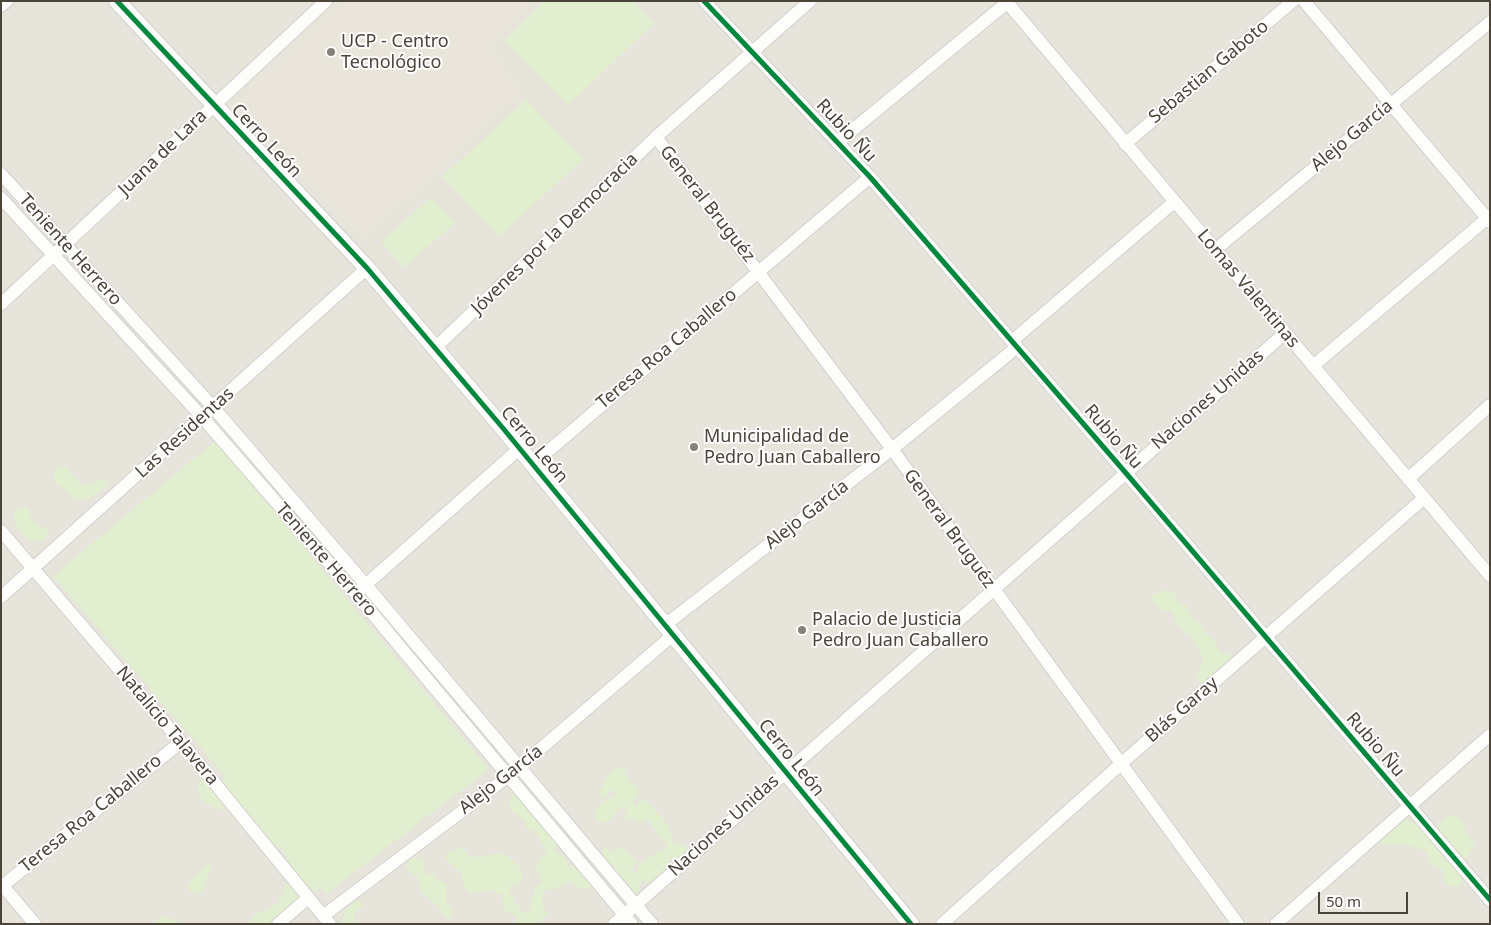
<!DOCTYPE html>
<html>
<head>
<meta charset="utf-8">
<style>
	body { margin:0 }
	#map { position:relative; width:1491px; height:925px; overflow:hidden; background:#f4f2ee; font-family:"Noto Sans",sans-serif }
	canvas { display:block }
	.frame { position:absolute; inset:0; border:2px solid #4b4439; pointer-events:none }
	.scale { position:absolute; left:1318px; top:892px; width:90px; height:22px; box-sizing:border-box; border:2px solid #4b4439; border-top:0; padding-left:6px; font-size:15px; line-height:18px; white-space:nowrap; color:#4b4439; -webkit-text-stroke:4px #fff; paint-order:stroke }
</style>
</head>
<body>
<div id="map">
<canvas width="1491" height="925"></canvas>
<div class="frame"></div>
<div class="scale">50 m</div>
</div>
<script>
const c = document.querySelector('canvas').getContext('2d');
c.lineJoin = 'round';
function fill(path, color) { c.fillStyle = color; c.fill(path, 'evenodd'); }
const toPath = rows => new Path2D(rows.map(r => 'M' + r).join(''));
function strokePath(path, color, width, dash) { c.strokeStyle = color; c.lineWidth = width; c.lineCap = dash ? 'butt' : 'round'; c.setLineDash(dash || []); c.stroke(path); }
function write(font, color, halo, rows, align = 'center') {
  c.font = font + ' "Noto Sans",sans-serif'; c.lineWidth = 4; c.setLineDash([]); c.textBaseline = 'middle'; c.strokeStyle = halo; c.fillStyle = color; for (const [text, x, y, turn = 0] of rows) {
    c.save(); c.translate(x, y); c.rotate((+turn || 0) * Math.PI / 180); c.textAlign = isNaN(turn) ? turn : align; if (halo) c.strokeText(text, 0, 0); c.fillText(text, 0, 0); c.restore();
  }
}
const residential = toPath([
	[1,1,1490,1,1490,924,1,924]
]);
const education = toPath([
	[344,1,534,1,489,47,526,90,364,240,227,106]
]);
const green = toPath([
	[545,1,632,1,654,23,568,106,504,41],
	[526,99,583,159,499,237,442,177],
	[432,197,455,223,404,268,381,241],
	[215,441,489,769,326,894,319,886,317,890,307,890,303,897,278,924,248,924,255,915,277,904,287,882,292,881,289,870,289,860,281,847,271,846,226,805,218,811,201,799,197,784,200,781,209,777,222,785,226,777,53,576],
	[64,466,82,486,103,479,107,480,107,485,87,500,76,499,54,482,54,473,58,467],
	[28,507,32,520,48,530,47,536,40,541,32,541,21,534,14,519,15,511],
	[1166,590,1176,593,1178,603,1187,606,1195,623,1200,623,1205,633,1216,642,1220,651,1230,655,1233,659,1204,684,1196,677,1203,659,1191,635,1186,633,1175,621,1172,612,1162,610,1154,604,1152,595],
	[619,767,624,768,630,781,638,787,639,792,632,805,637,806,639,801,645,800,666,822,672,836,672,841,686,847,689,852,679,863,671,858,668,861,670,871,655,884,642,880,637,894,627,895,615,875,614,866,604,864,600,856,604,847,609,847,611,851,616,851,618,846,627,851,637,862,630,870,634,873,639,870,638,866,642,862,660,851,665,851,667,846,648,819,639,824,636,820,627,820,624,816,628,806,619,809,606,823,597,821,594,811,601,803,615,795,616,790,611,791,604,798,600,795,600,790,610,772],
	[515,790,558,845,553,851,566,858,571,871,573,862,587,861,594,868,596,878,592,889,577,887,569,882,554,890,545,889,542,903,548,914,535,924,518,924,514,915,505,910,502,900,504,895,497,894,493,889,472,894,464,888,461,873,445,858,447,854,463,847,469,858,504,853,520,867,523,874,520,884,510,888,510,893,514,897,513,902,520,906,519,910,526,913,529,910,536,885,541,882,536,869,537,860,547,851,535,832,526,828,525,822,509,809,510,799],
	[1456,815,1464,822,1466,832,1475,845,1468,856,1460,862,1466,875,1461,885,1451,887,1448,885,1444,881,1444,871,1431,864,1425,851,1404,844,1383,845,1377,837,1402,816,1415,824,1436,827,1447,816],
	[411,857,423,860,426,874,430,875,434,872,437,880,447,883,446,901,451,909,452,916,448,919,445,917,438,906,422,892,417,875,412,874,406,866],
	[210,862,212,863,203,890,198,895,190,891,187,887,192,878],
	[357,901,362,901,363,906,355,912,354,924,342,924,345,909],
	[163,916,168,917,182,924,153,924]
]);
const minor = toPath([
	[704,1,870,177,1125,472,1490,900],
	[1006,1,1490,576],
	[1304,1,1490,222],
	[1,6,7,1],
	[656,137,892,449,1238,924],
	[838,142,1009,1],
	[1125,144,1293,1],
	[1,174,213,407,371,591,652,924],
	[1,198,202,417,356,594,632,924],
	[1215,250,1490,22],
	[1,304,326,1],
	[1012,341,1174,202],
	[435,348,656,137,810,1],
	[1313,366,1490,216],
	[533,464,870,177],
	[1408,479,1490,405],
	[1,531,181,742,330,924],
	[361,589,520,448],
	[1,597,367,268],
	[665,625,892,449,1017,347],
	[1,884,35,924],
	[1,887,181,742],
	[323,916,510,775,673,635],
	[278,924,308,898],
	[614,924,1285,333],
	[942,924,1122,763,1424,498],
	[1276,924,1490,735]
]);
const tertiary = toPath([
	[117,1,367,268,502,427,911,924]
]);
const cycleway = toPath([
	[117,1,367,268,502,427,911,924],
	[704,1,870,177,1125,472,1490,900]
]);
const markers = [
	[331,52,5,"#868178"],
	[694,447,5,"#868178"],
	[802,630,5,"#868178"]
];
const poiNames = [
	["UCP - Centro",341,42],
	["Tecnológico",341,63],
	["Municipalidad de",704,437],
	["Pedro Juan Caballero",704,458],
	["Palacio de Justicia",812,620],
	["Pedro Juan Caballero",812,641]
];
const streetNames = [
	["Sebastian Gaboto",1209,72,-40],
	["Rubio Ñu",846,131,47],
	["Alejo García",1352,136,-40],
	["Cerro León",266,141,47],
	["Juana de Lara",163,153,-44],
	["General Bruguéz",707,204,52],
	["Jóvenes por la Democracia",555,234,-44],
	["Teniente Herrero",70,250,48],
	["Lomas Valentinas",1248,289,50],
	["Teresa Roa Caballero",667,349,-40],
	["Naciones Unidas",1208,400,-41],
	["Las Residentas",185,433,-42],
	["Rubio Ñu",1113,437,49],
	["Cerro León",534,445,50],
	["Alejo García",807,515,-38],
	["General Bruguéz",949,529,54],
	["Teniente Herrero",326,560,49],
	["Blás Garay",1182,710,-41],
	["Natalicio Talavera",167,726,50],
	["Rubio Ñu",1375,745,49],
	["Cerro León",791,758,51],
	["Alejo García",501,780,-38],
	["Teresa Roa Caballero",91,814,-39],
	["Naciones Unidas",724,826,-42]
];
fill(residential, '#e7e4dc');
fill(education, '#eae5da');
fill(green, '#e1eecf');
strokePath(minor, '#d2d0cb', 14);
strokePath(tertiary, '#d2d0cb', 18);
strokePath(minor, '#fdfdfc', 12);
strokePath(tertiary, '#fdfdfc', 16);
strokePath(cycleway, '#00873e', 5);
for (const [x, y, r, color] of markers) { const dot = new Path2D(); dot.arc(x, y, r, 0, 2 * Math.PI); c.fillStyle = color; c.fill(dot); strokePath(dot, '#fff', 2); }
write('18px', '#4b4439', '#fff', poiNames, 'left');
write('18px', '#4b4439', '#fff', streetNames);
</script>
</body>
</html>
